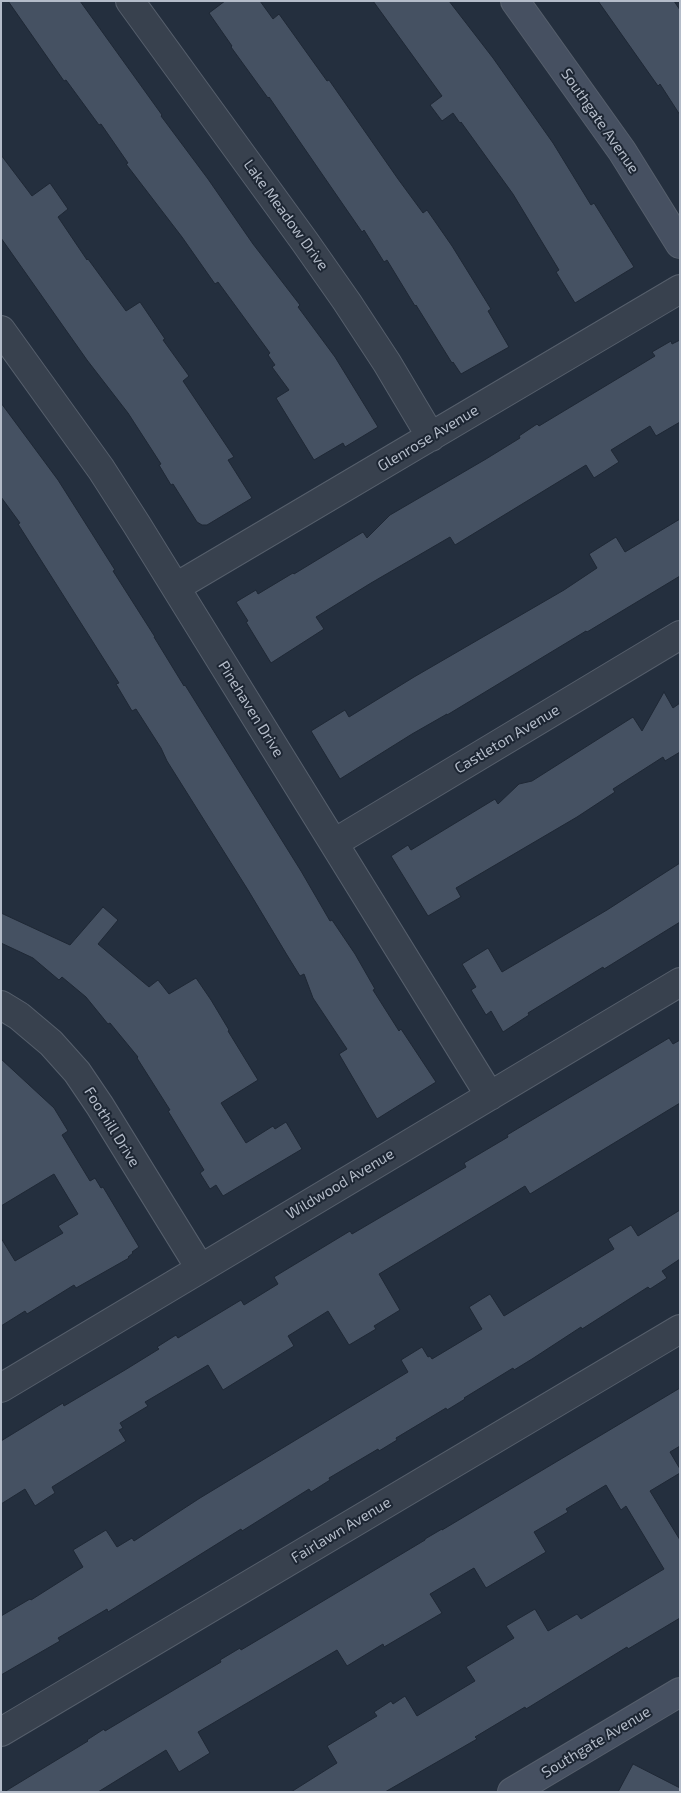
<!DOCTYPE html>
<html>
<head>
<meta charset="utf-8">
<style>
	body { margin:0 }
	#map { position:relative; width:681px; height:1793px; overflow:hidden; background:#242f3e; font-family:"Exo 2",sans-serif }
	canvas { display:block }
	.frame { position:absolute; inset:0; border:2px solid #b4bcc9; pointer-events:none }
</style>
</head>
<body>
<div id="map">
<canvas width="681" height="1793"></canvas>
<div class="frame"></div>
</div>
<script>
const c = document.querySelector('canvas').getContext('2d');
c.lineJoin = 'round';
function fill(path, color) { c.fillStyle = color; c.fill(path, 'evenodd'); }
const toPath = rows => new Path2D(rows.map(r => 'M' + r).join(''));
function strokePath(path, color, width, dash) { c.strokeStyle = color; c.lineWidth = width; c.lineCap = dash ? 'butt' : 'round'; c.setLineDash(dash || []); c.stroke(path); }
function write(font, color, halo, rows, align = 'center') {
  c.font = font + ' "Exo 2",sans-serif'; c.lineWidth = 4; c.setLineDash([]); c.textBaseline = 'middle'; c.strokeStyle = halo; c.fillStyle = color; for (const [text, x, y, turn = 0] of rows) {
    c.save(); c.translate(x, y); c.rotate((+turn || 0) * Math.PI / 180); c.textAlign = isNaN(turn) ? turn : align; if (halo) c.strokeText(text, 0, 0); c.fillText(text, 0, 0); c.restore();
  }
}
const building = toPath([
	[8,1,80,1,162,115,161,116,208,179,253,244,300,305,298,307,335,357,378,427,345,447,343,443,314,460,276,398,289,390,272,367,275,365,268,355,270,353,218,282,215,284,182,237,126,164,128,163,101,124,99,125,66,80,64,81,8,1],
	[225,1,260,1,273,19,279,14,327,81,329,80,398,179,423,213,427,210,452,246,491,309,488,311,509,347,461,374,453,362,452,363,416,305,415,306,387,260,384,262,364,230,362,232,269,97,268,98,231,47,232,46,209,13,225,1],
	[373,1,449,1,493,58,553,143,591,205,594,203,634,267,575,303,556,272,559,270,513,194,461,122,460,123,453,113,442,121,430,105,442,96,373,1],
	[598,1,674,1,680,10,680,115,660,84,658,86,598,1],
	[1,155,32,196,50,183,68,209,58,217,87,260,88,259,126,311,140,302,165,339,163,340,189,376,183,381,234,457,228,460,252,498,207,525,202,525,197,522,173,484,171,485,159,465,161,464,128,413,87,360,1,238,1,155],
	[680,340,680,422,656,436,650,426,611,450,619,462,594,478,586,465,455,545,450,537,371,583,316,617,324,629,271,663,246,622,248,621,236,602,256,590,258,594,293,573,294,574,363,532,367,538,390,515,486,459,520,438,519,436,537,424,539,426,632,370,655,356,652,352,671,341,672,344,680,340],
	[1,403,58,480,115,570,113,571,155,637,154,637,184,686,185,685,301,871,330,921,332,920,355,954,375,989,373,990,399,1031,401,1029,436,1082,377,1119,339,1054,347,1049,313,998,304,974,300,976,287,955,248,890,167,761,161,748,136,709,132,711,116,684,119,683,18,524,20,523,1,497,1,403],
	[680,519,680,576,587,632,586,631,447,715,447,714,412,734,340,779,311,731,345,710,349,717,414,677,564,590,597,568,589,554,616,537,625,552,680,519],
	[664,692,673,708,680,703,680,752,665,761,663,757,613,789,615,792,577,817,456,888,461,897,428,916,391,856,408,845,411,850,495,799,498,804,519,784,532,781,633,717,642,731,664,692],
	[680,863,680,922,604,969,603,967,528,1013,529,1015,503,1032,491,1011,486,1015,471,990,476,987,462,964,488,948,502,972,607,910,680,863],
	[103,907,118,920,98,944,149,987,158,980,169,994,196,978,211,1000,229,1030,228,1031,258,1080,221,1103,246,1143,273,1126,275,1129,286,1122,302,1149,223,1196,216,1185,210,1189,200,1173,204,1170,168,1111,170,1110,137,1058,138,1057,110,1023,108,1024,86,997,62,977,59,980,33,958,1,943,1,913,70,945,103,907],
	[669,1038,673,1044,680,1040,680,1103,530,1194,525,1186,379,1274,400,1310,374,1326,376,1329,349,1345,328,1311,288,1336,294,1346,223,1390,208,1365,145,1402,148,1406,120,1423,123,1428,119,1430,126,1441,52,1487,55,1493,35,1506,25,1489,1,1504,1,1441,63,1403,64,1406,125,1370,159,1349,157,1347,176,1335,178,1338,241,1300,244,1305,278,1284,274,1277,350,1231,352,1234,466,1167,464,1163,508,1137,507,1135,669,1038],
	[1,1059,54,1108,68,1131,62,1135,90,1181,95,1178,101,1188,103,1187,139,1247,132,1252,133,1253,128,1257,129,1258,76,1288,74,1285,27,1314,25,1311,1,1326,1,1238,15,1261,63,1233,58,1226,78,1214,54,1174,1,1206,1,1059],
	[680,1210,680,1259,662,1271,667,1278,650,1289,648,1287,582,1329,581,1327,532,1359,514,1370,513,1368,464,1398,465,1399,447,1410,446,1408,396,1438,397,1440,379,1451,378,1449,329,1478,330,1480,311,1492,309,1489,242,1531,241,1529,108,1612,107,1609,58,1638,60,1641,1,1675,1,1616,30,1599,31,1600,83,1567,73,1550,106,1530,117,1547,132,1538,134,1541,200,1498,408,1372,401,1360,422,1347,428,1357,430,1356,432,1359,482,1329,469,1307,490,1294,504,1316,614,1249,608,1239,631,1225,638,1236,680,1210],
	[680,1388,680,1446,670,1452,680,1469,680,1473,650,1491,680,1540,680,1618,628,1649,627,1647,526,1709,525,1707,475,1737,477,1739,385,1792,291,1792,337,1763,327,1746,377,1716,374,1712,391,1701,393,1704,405,1696,417,1716,475,1681,466,1667,514,1638,506,1626,535,1609,548,1631,577,1614,581,1619,664,1569,626,1506,621,1510,606,1485,566,1509,568,1512,534,1532,546,1552,486,1588,474,1568,430,1594,442,1613,384,1647,383,1644,347,1666,337,1650,198,1732,210,1753,179,1772,166,1750,98,1792,4,1792,88,1741,87,1740,104,1729,105,1731,221,1662,220,1660,240,1648,241,1650,273,1631,425,1540,425,1539,442,1529,442,1530,680,1388],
	[633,1764,680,1788,680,1792,618,1792,633,1764]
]);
const street = toPath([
	[130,1,305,242,347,302,387,363,431,437],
	[1,330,101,469,137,525,490,1096],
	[176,587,680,289],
	[334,843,680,635],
	[1,1005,19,1016,51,1043,77,1072,100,1106,200,1268],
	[1,1388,680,982],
	[1,1732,680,1329]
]);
const secondary = toPath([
	[515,1,622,151,680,244],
	[512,1792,680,1692]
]);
const streetNames = [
	["Southgate Avenue",600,121,55],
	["Lake Meadow Drive",286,215,54],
	["Glenrose Avenue",428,438,-31],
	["Pinehaven Drive",251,709,58],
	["Castleton Avenue",507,739,-31],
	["Foothill Drive",112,1127,58],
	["Wildwood Avenue",340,1184,-31],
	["Fairlawn Avenue",341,1530,-31],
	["Southgate Avenue",596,1742,-31]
];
fill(building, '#455162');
strokePath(building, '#1f2835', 1);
strokePath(street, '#565f6c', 30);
strokePath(secondary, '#565f6c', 30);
strokePath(street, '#38414e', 28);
strokePath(secondary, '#465061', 28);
write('15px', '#b4bcc9', '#1d2633', streetNames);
</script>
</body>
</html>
